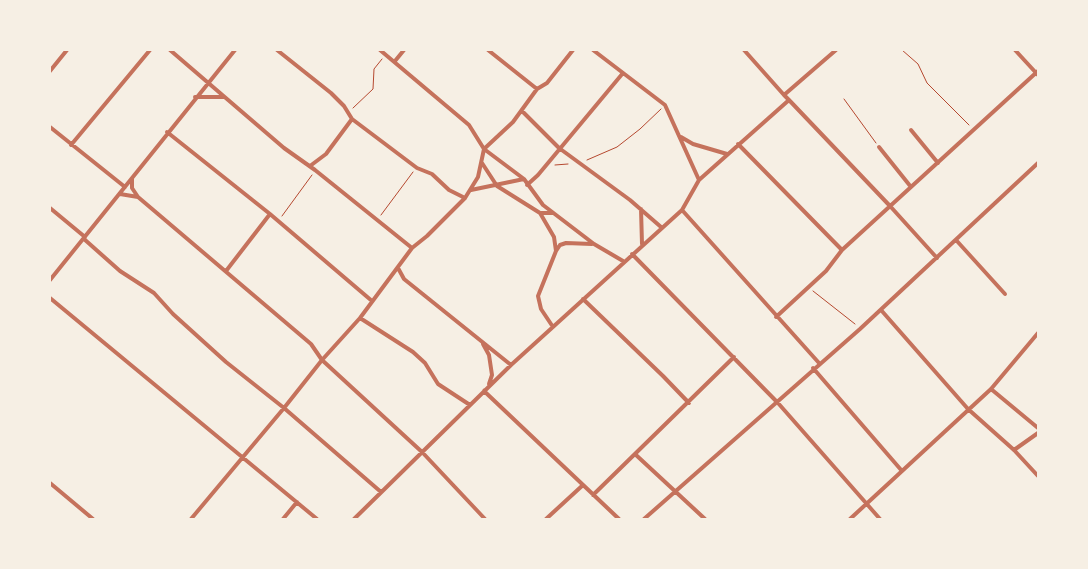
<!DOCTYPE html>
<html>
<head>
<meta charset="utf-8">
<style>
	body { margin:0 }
	#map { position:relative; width:1088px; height:569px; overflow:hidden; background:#f6efe4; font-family:"PT Sans",sans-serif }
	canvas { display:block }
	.frame { position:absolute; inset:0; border:51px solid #f6efe4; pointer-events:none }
</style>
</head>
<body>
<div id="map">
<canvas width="1088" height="569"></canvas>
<div class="frame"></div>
</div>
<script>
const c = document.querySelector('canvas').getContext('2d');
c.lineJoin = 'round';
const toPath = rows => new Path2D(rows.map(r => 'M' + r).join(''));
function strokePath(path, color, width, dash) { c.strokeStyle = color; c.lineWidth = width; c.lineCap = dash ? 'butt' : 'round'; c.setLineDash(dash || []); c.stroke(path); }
const path = toPath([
	[902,50,918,64,927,83,969,125],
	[844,99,876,143],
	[353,108,373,89,374,69,382,59],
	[587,160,617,147,640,129,661,109],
	[555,165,568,164],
	[381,215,413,172],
	[282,216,312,175],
	[813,291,855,324]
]);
const minor = toPath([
	[170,50,284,148,315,170,412,248],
	[277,50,331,93,344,106,352,119,417,168,432,174,449,190,465,198],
	[380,50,469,125,484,149,524,179,543,205,594,244,623,261],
	[488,50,537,89],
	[593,50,665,105,699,180],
	[744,50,784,95],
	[1015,50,1038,75],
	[395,61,404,50],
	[50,71,67,50],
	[195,97,223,97],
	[789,100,890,206,937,258],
	[522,111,559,148,630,200,661,227],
	[50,127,125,187],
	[911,130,938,163],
	[167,132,270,214,372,301],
	[681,137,693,144,727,154],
	[738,144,842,250],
	[71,145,150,50],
	[879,147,911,187],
	[482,163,497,186,540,213,552,213],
	[310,166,326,154,352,119],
	[132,179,132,188,138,197,311,344,322,360,422,452,485,519],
	[527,185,538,175,623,73],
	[471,190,524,179],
	[120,194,138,197],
	[50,208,85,237],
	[641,209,642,244],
	[682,210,819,363],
	[540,213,554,237,556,251],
	[84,239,120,271,154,293,173,314,226,362,284,408,381,492],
	[956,240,1005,294],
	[632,254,778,403,880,519],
	[398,268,404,279,511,365],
	[226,271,270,214],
	[50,280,235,50],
	[50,298,317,519],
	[583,299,663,376,689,403],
	[881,310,968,409,1014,450,1038,476],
	[776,317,826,271,842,250,1038,71],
	[360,318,413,352,425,363,438,384,470,405],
	[553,327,541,309,538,296,556,251,560,245,566,243,592,244],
	[483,344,489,355,492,375,489,384],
	[813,368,902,471],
	[991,389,1038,428],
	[485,390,484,391,619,519],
	[1014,450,1038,433],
	[636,455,705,519],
	[50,483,93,519],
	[593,495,734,357],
	[191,519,284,408,322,360,360,318,412,248,427,236,465,198,478,177,484,149,513,122,537,89,547,83,573,50],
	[283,519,297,502],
	[354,519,511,365,682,210,699,180,789,100,784,95,836,50],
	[546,519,583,485],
	[644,519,860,329,1038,163],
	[850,519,991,389,1038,333]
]);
strokePath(path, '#b5482f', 1);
strokePath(minor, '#c5725c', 4);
</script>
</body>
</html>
